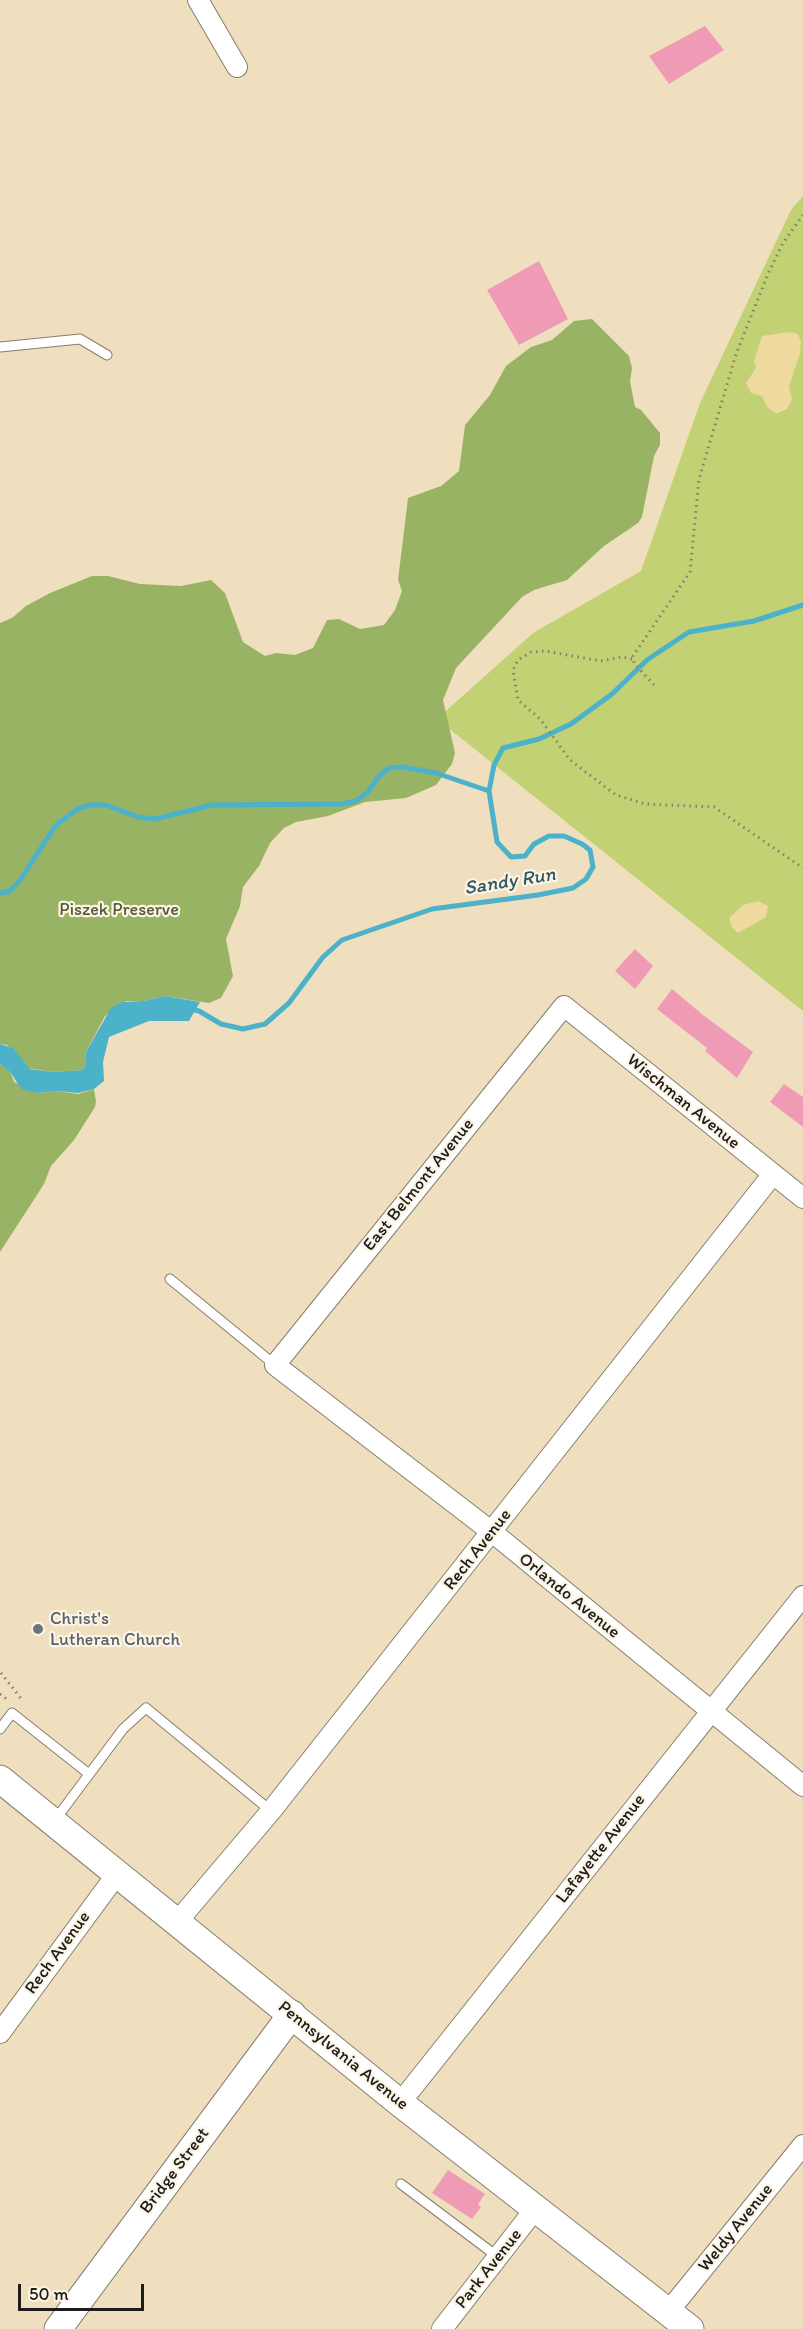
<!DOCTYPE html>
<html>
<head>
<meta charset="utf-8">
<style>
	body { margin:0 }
	#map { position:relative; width:803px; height:2329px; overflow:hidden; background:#f0dfbe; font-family:Itim,sans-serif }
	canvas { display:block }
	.scale { position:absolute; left:18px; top:2284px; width:126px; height:27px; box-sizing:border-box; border:3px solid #1c1c1c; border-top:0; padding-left:8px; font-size:18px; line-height:21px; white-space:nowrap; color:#1c1c1c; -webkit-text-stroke:4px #fcf5e5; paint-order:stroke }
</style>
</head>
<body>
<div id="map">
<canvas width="803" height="2329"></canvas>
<div class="scale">50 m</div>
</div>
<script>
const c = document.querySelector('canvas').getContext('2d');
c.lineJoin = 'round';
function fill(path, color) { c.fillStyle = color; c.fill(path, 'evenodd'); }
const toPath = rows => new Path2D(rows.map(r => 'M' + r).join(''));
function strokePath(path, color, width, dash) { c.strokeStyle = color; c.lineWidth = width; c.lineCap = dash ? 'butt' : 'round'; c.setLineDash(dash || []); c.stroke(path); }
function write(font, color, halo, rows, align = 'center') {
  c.font = font + ' Itim,sans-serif'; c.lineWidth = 4.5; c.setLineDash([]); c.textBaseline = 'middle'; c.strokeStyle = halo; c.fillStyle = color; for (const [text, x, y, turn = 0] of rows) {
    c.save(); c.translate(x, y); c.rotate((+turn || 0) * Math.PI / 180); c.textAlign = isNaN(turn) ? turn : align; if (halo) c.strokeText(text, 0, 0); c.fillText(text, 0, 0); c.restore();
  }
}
const green = toPath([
	[803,196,803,1011,437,719,533,633,641,571,700,403,791,210]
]);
const forest = toPath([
	[592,319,629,356,632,368,630,381,635,407,641,410,660,433,660,445,654,456,642,517,638,523,604,546,567,580,534,590,522,597,456,668,443,700,455,753,452,764,436,785,406,798,365,802,328,816,296,822,284,828,270,843,259,866,243,887,240,906,226,939,233,976,221,998,209,1003,165,996,143,1001,126,1001,105,1016,86,1052,84,1070,52,1072,27,1068,7,1045,0,1044,0,623,12,618,26,606,50,593,92,576,108,576,140,584,181,586,211,580,225,593,243,642,265,656,276,653,295,655,313,648,327,620,339,619,360,629,384,625,395,610,402,591,398,580,408,498,441,486,459,471,465,425,490,395,506,366,531,347,552,340,574,321],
	[0,1064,11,1073,14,1082,38,1093,57,1091,78,1094,94,1089,96,1101,95,1107,74,1140,51,1166,44,1184,0,1252]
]);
const sand = toPath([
	[790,332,798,334,801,342,800,354,789,386,792,399,787,409,776,414,767,407,762,396,751,393,746,383,756,368,754,361,762,336],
	[758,901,768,906,766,917,738,933,732,927,729,918,743,905]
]);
const water = toPath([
	[165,996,200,1002,189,1021,149,1021,109,1037,103,1062,104,1081,94,1089,78,1093,57,1091,38,1093,21,1089,11,1073,0,1064,0,1044,13,1048,30,1069,52,1072,84,1070,86,1052,111,1008,122,1002,143,1001]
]);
const stream = toPath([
	[0,893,8,892,18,883,56,825,79,808,91,805,106,805,138,817,155,819,212,805,342,804,356,801,368,792,378,777,389,768,403,767,436,773,489,791],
	[191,1009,199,1011,221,1024,243,1029,265,1024,289,1003,323,957,342,940,432,909,538,895,573,888,586,879,593,867,590,850,582,844,564,836,549,836,534,844,525,856,511,857,497,842,489,791,494,765,503,748,539,739,571,724,612,694,647,660,689,632,754,621,803,605]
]);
const building = toPath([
	[705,26,724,50,669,84,649,56],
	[539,261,568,319,519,345,487,290],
	[635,949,653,966,635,989,615,971],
	[672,989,703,1015,753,1052,737,1078,705,1051,707,1048,657,1009],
	[784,1084,803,1097,803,1127,770,1102],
	[448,2170,485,2194,478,2204,481,2207,472,2219,432,2193]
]);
const path = toPath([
	[632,659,622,657,601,661,545,651,531,652,518,660,513,670,518,700,540,719,570,760,616,795,645,804,714,807,803,868],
	[654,685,634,663,633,656,690,572,699,479,736,354,768,274,783,243,803,215],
	[1,1673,23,1701],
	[0,1694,9,1701]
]);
const lane = toPath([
	[0,347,80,339,107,355],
	[170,1279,275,1365],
	[0,1729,12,1713,89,1774],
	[55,1820,123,1729,146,1708,271,1811],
	[401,2184,498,2257]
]);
const street = toPath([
	[198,0,237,67],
	[803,1198,564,1006,275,1365,492,1532,803,1786],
	[177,1922,271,1811,773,1174],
	[0,2033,117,1874],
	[400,2103,803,1596],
	[668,2312,803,2145],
	[442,2329,535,2209]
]);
const secondary = toPath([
	[0,1779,400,2103,690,2329],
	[58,2329,292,2014]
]);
const markers = [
	[38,1629,6,"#6b7280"]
];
const parkNames = [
	["Piszek Preserve",119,910]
];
const streetNames = [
	["Wischman Avenue",683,1102,39],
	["East Belmont Avenue",419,1185,-51],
	["Rech Avenue",478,1550,-52],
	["Orlando Avenue",569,1596,39],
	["Lafayette Avenue",601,1849,-52],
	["Rech Avenue",58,1953,-54],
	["Pennsylvania Avenue",343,2056,39],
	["Bridge Street",175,2171,-53],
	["Weldy Avenue",736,2228,-51],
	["Park Avenue",489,2269,-52]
];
const worshipNames = [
	["Christ's",50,1619],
	["Lutheran Church",50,1640]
];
const waterNames = [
	["Sandy Run",510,882,-9]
];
fill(green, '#c2d173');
fill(forest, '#99b365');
fill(sand, '#eeda9e');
fill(water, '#4bb2ca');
strokePath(stream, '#4bb2ca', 5);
fill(building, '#f09bb6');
strokePath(lane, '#867e6d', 11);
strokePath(street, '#867e6d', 22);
strokePath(secondary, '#867e6d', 29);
strokePath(path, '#867e6d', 3, [1.5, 4.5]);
strokePath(lane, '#fff', 9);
strokePath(street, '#fff', 20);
strokePath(secondary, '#fff', 27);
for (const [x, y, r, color] of markers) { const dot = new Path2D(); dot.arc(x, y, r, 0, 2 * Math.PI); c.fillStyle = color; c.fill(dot); strokePath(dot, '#fcf5e5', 2); }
write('18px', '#565b3a', '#fcf5e5', parkNames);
write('18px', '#1c1c1c', '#fcf5e5', streetNames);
write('18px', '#5b616d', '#fcf5e5', worshipNames, 'left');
write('italic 20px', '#2f5862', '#fcf5e5', waterNames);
</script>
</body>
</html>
